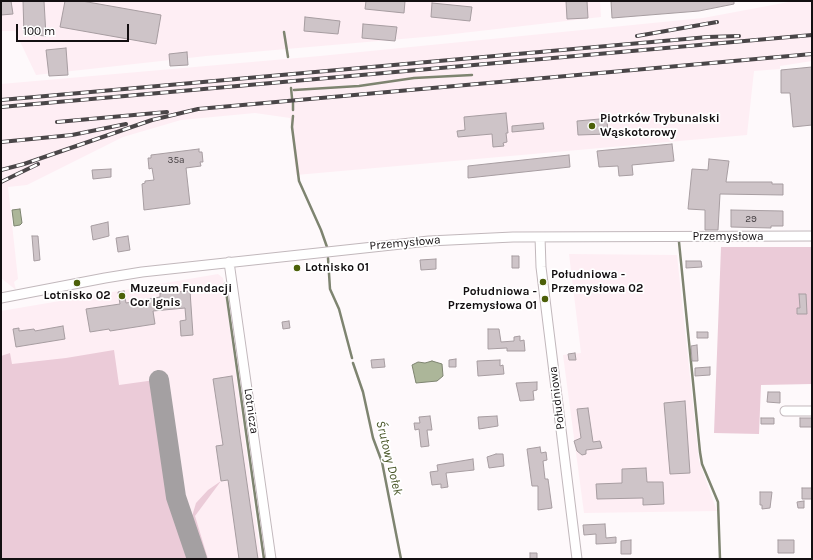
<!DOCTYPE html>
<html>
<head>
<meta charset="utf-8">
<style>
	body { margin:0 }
	#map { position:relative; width:813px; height:560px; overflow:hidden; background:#fef9fb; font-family:Karla,sans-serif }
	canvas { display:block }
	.frame { position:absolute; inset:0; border:2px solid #130f11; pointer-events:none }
	.scale { position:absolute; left:16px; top:24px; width:113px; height:18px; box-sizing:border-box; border:2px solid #130f11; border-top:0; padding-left:5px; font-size:12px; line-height:14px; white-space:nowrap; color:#130f11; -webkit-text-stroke:3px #fff; paint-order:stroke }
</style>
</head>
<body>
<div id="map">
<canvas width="813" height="560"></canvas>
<div class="frame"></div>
<div class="scale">100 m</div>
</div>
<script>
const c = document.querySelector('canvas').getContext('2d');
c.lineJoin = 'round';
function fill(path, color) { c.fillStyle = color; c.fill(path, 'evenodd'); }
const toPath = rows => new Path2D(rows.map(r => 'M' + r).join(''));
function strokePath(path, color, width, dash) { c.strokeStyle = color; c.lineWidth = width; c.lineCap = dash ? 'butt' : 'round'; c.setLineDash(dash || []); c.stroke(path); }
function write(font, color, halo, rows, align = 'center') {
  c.font = font + ' Karla,sans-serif'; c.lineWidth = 3.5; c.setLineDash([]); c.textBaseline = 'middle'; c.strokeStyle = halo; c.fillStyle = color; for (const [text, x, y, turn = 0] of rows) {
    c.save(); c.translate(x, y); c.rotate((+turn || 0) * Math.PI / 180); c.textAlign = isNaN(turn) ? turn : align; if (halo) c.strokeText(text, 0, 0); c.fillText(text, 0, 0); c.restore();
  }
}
const built = toPath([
	[1,1,600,1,601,17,436,36,206,56,36,75,15,31,1,31],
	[794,1,812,1,812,61,780,66,780,69,754,71,747,135,296,175,290,118,255,113,181,120,123,137,27,185,8,187,18,279,14,282,16,290,1,278,1,84,320,56,703,18],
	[569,254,677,255,699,461,717,511,584,513,563,355,581,353],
	[218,274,223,278,261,559,1,559,1,311]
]);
const green = toPath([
	[721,247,812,247,812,384,761,385,759,434,714,433],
	[114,350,119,385,155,380,173,497,192,559,1,559,1,356,10,353,12,364,66,358],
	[221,481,195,516,208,559,202,559,190,523,196,503,208,490]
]);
const water = toPath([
	[20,209,22,223,20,225,14,226,12,210,20,209],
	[432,361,442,364,443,376,437,381,416,383,412,365,418,362,425,363,432,361]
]);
const stream = toPath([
	[284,32,288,57],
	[291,88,292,98],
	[294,90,359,86,414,78,472,75],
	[293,103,293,110],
	[293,116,292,127,299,181,321,230,327,247],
	[679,242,700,452,702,464,718,502,720,559],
	[328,258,330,289,339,309,352,358],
	[225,284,264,559],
	[353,363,363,392,373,438,382,462,401,559]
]);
const taxiway = toPath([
	[159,380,176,497,197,559]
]);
const building = toPath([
	[1,1,11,1,13,14,1,15,1,1],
	[23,1,44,1,46,36,24,34,23,1],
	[65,1,82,1,161,15,156,44,60,27,65,1],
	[366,1,405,1,404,13,365,9,366,1],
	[566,1,587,1,588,18,567,19,566,1],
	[611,1,734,1,734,4,699,11,612,18,611,1],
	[432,3,472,7,470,21,431,17,432,3],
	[305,17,340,21,338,34,304,31,305,17],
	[363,24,397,27,395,41,362,38,363,24],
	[66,48,68,75,49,76,46,50,66,48],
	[187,52,188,65,170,66,169,54,187,52],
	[812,67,812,125,793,127,790,93,781,93,781,70,812,67],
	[506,113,508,133,506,133,507,142,503,143,504,146,493,147,492,134,458,137,457,131,465,130,464,117,506,113],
	[600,119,607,120,608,134,578,135,577,121,600,119],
	[543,123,544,129,512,132,512,126,543,123],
	[672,144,674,161,632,165,633,175,619,176,618,166,599,167,597,151,672,144],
	[199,149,199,152,202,152,203,162,200,162,201,166,186,168,190,204,144,210,142,184,145,183,145,181,154,180,152,168,149,169,148,158,151,158,151,155,199,149],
	[569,155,570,167,468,178,468,166,569,155],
	[709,159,729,161,726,182,772,182,772,184,783,184,783,195,720,194,718,230,705,230,705,210,688,209,692,169,708,170,709,159],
	[111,169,111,177,93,179,92,170,111,169],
	[731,210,783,211,783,226,771,226,771,228,731,227,731,210],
	[108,222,109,236,93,240,91,226,108,222],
	[32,236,38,236,40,260,34,261,32,236],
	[128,236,130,250,118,252,116,238,128,236],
	[512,256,519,256,519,268,512,268,512,256],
	[436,259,436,269,421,270,420,260,436,259],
	[686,261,701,261,702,267,686,268,686,261],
	[124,291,126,303,160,297,160,293,190,291,193,335,181,336,180,321,186,320,185,308,153,311,155,324,110,331,109,329,90,332,86,309,120,304,118,292,124,291],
	[799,294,806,294,807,314,797,314,797,308,800,308,799,294],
	[289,321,290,328,283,329,282,322,289,321],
	[63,326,65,339,16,347,13,329,19,328,19,331,34,329,35,331,63,326],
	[488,329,499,329,501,342,514,341,514,337,520,336,520,341,524,340,525,351,507,351,507,348,488,349,488,329],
	[697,332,708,332,708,338,697,338,697,332],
	[697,345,698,361,692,361,691,346,697,345],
	[575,353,576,360,569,360,568,354,575,353],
	[384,359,385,367,372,368,371,360,384,359],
	[456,359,456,367,449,367,449,360,456,359],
	[500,360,500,366,503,365,504,374,478,376,477,361,500,360],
	[710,367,710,375,695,376,695,368,710,367],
	[232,376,240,435,258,559,239,559,228,480,221,481,216,446,223,445,213,379,232,376],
	[537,382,537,390,533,391,534,400,520,401,516,383,537,382],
	[768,392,780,392,780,403,767,402,768,392],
	[685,401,690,473,670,474,664,403,685,401],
	[588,408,593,442,600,441,602,448,586,450,586,454,582,455,577,451,574,441,581,438,577,409,588,408],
	[430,416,432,430,427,430,429,446,421,447,419,429,415,430,414,423,420,423,419,417,430,416],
	[497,416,498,426,479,429,478,417,497,416],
	[761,418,774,418,774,424,761,424,761,418],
	[800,418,812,418,812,427,800,427,800,418],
	[540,447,541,453,546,452,547,460,543,461,545,479,548,479,552,508,538,510,538,486,532,486,527,449,540,447],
	[496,454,503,454,504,466,489,468,487,457,496,454],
	[473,459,474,470,446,473,448,487,441,488,441,484,432,485,430,472,438,471,437,465,473,459],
	[646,468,647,482,663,482,664,504,643,505,643,498,597,499,596,484,622,483,622,469,646,468],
	[802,488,812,488,812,499,802,499,802,488],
	[760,492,772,492,770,508,762,509,762,505,760,505,760,492],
	[804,501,804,508,798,508,797,502,804,501],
	[605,524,606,538,616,537,616,543,596,544,596,534,584,535,583,525,605,524],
	[631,540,631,554,621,554,621,541,631,540],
	[778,540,794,540,794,553,778,553,778,540],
	[530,553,537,553,537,559,530,559,530,553]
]);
const minor = toPath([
	[540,237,541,267,577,559],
	[229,262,271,559],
	[1,298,105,278,142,272,429,241,513,237,812,236],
	[785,411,812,411]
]);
const rail = toPath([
	[637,36,717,22],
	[1,100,708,37,739,36],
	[1,107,812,35],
	[57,122,167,112],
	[1,142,72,135,126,124],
	[1,170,24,164,152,120,198,109,812,54],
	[1,182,38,164]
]);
const markers = [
	[592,126,4,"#4c6009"],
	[297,268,4,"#4c6009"],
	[543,282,4,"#4c6009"],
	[77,283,4,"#4c6009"],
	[122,296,4,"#4c6009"],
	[545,299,4,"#4c6009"]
];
const numberNames = [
	["35a",176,160],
	["29",751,219]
];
const poiNames = [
	["Piotrków Trybunalski",600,119],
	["Wąskotorowy",600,133],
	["Lotnisko 01",305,268],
	["Południowa -",551,275],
	["Przemysłowa 02",551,289],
	["Muzeum Fundacji",130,289],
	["Cor Ignis",130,303],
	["Południowa -",537,292,"right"],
	["Przemysłowa 01",537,306,"right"],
	["Lotnisko 02",77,296,"center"]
];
const streetNames = [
	["Przemysłowa",728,237],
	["Przemysłowa",405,243,-5],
	["Południowa",557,398,-97],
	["Lotnicza",251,411,82]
];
const waterNames = [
	["Śrutowy Dołek",389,458,76]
];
fill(built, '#feeef4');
fill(green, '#ebcbd8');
fill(water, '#acb699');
strokePath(water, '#7e8470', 1);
strokePath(stream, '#7e8470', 2.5);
strokePath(taxiway, '#a4a0a2', 20);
fill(building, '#cec4c8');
strokePath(building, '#a79da1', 1);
strokePath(minor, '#c2b8bc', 11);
strokePath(minor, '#fff', 9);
strokePath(rail, '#4a4648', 4);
strokePath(rail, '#fff', 2.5, [8]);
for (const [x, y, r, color] of markers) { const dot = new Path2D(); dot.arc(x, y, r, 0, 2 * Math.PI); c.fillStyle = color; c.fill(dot); strokePath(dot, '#fff', 1.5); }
write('10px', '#423c3f', null, numberNames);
write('bold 12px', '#130f11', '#fff', poiNames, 'left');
write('12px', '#130f11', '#fff', streetNames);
write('italic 13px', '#465425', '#fff', waterNames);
</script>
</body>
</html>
